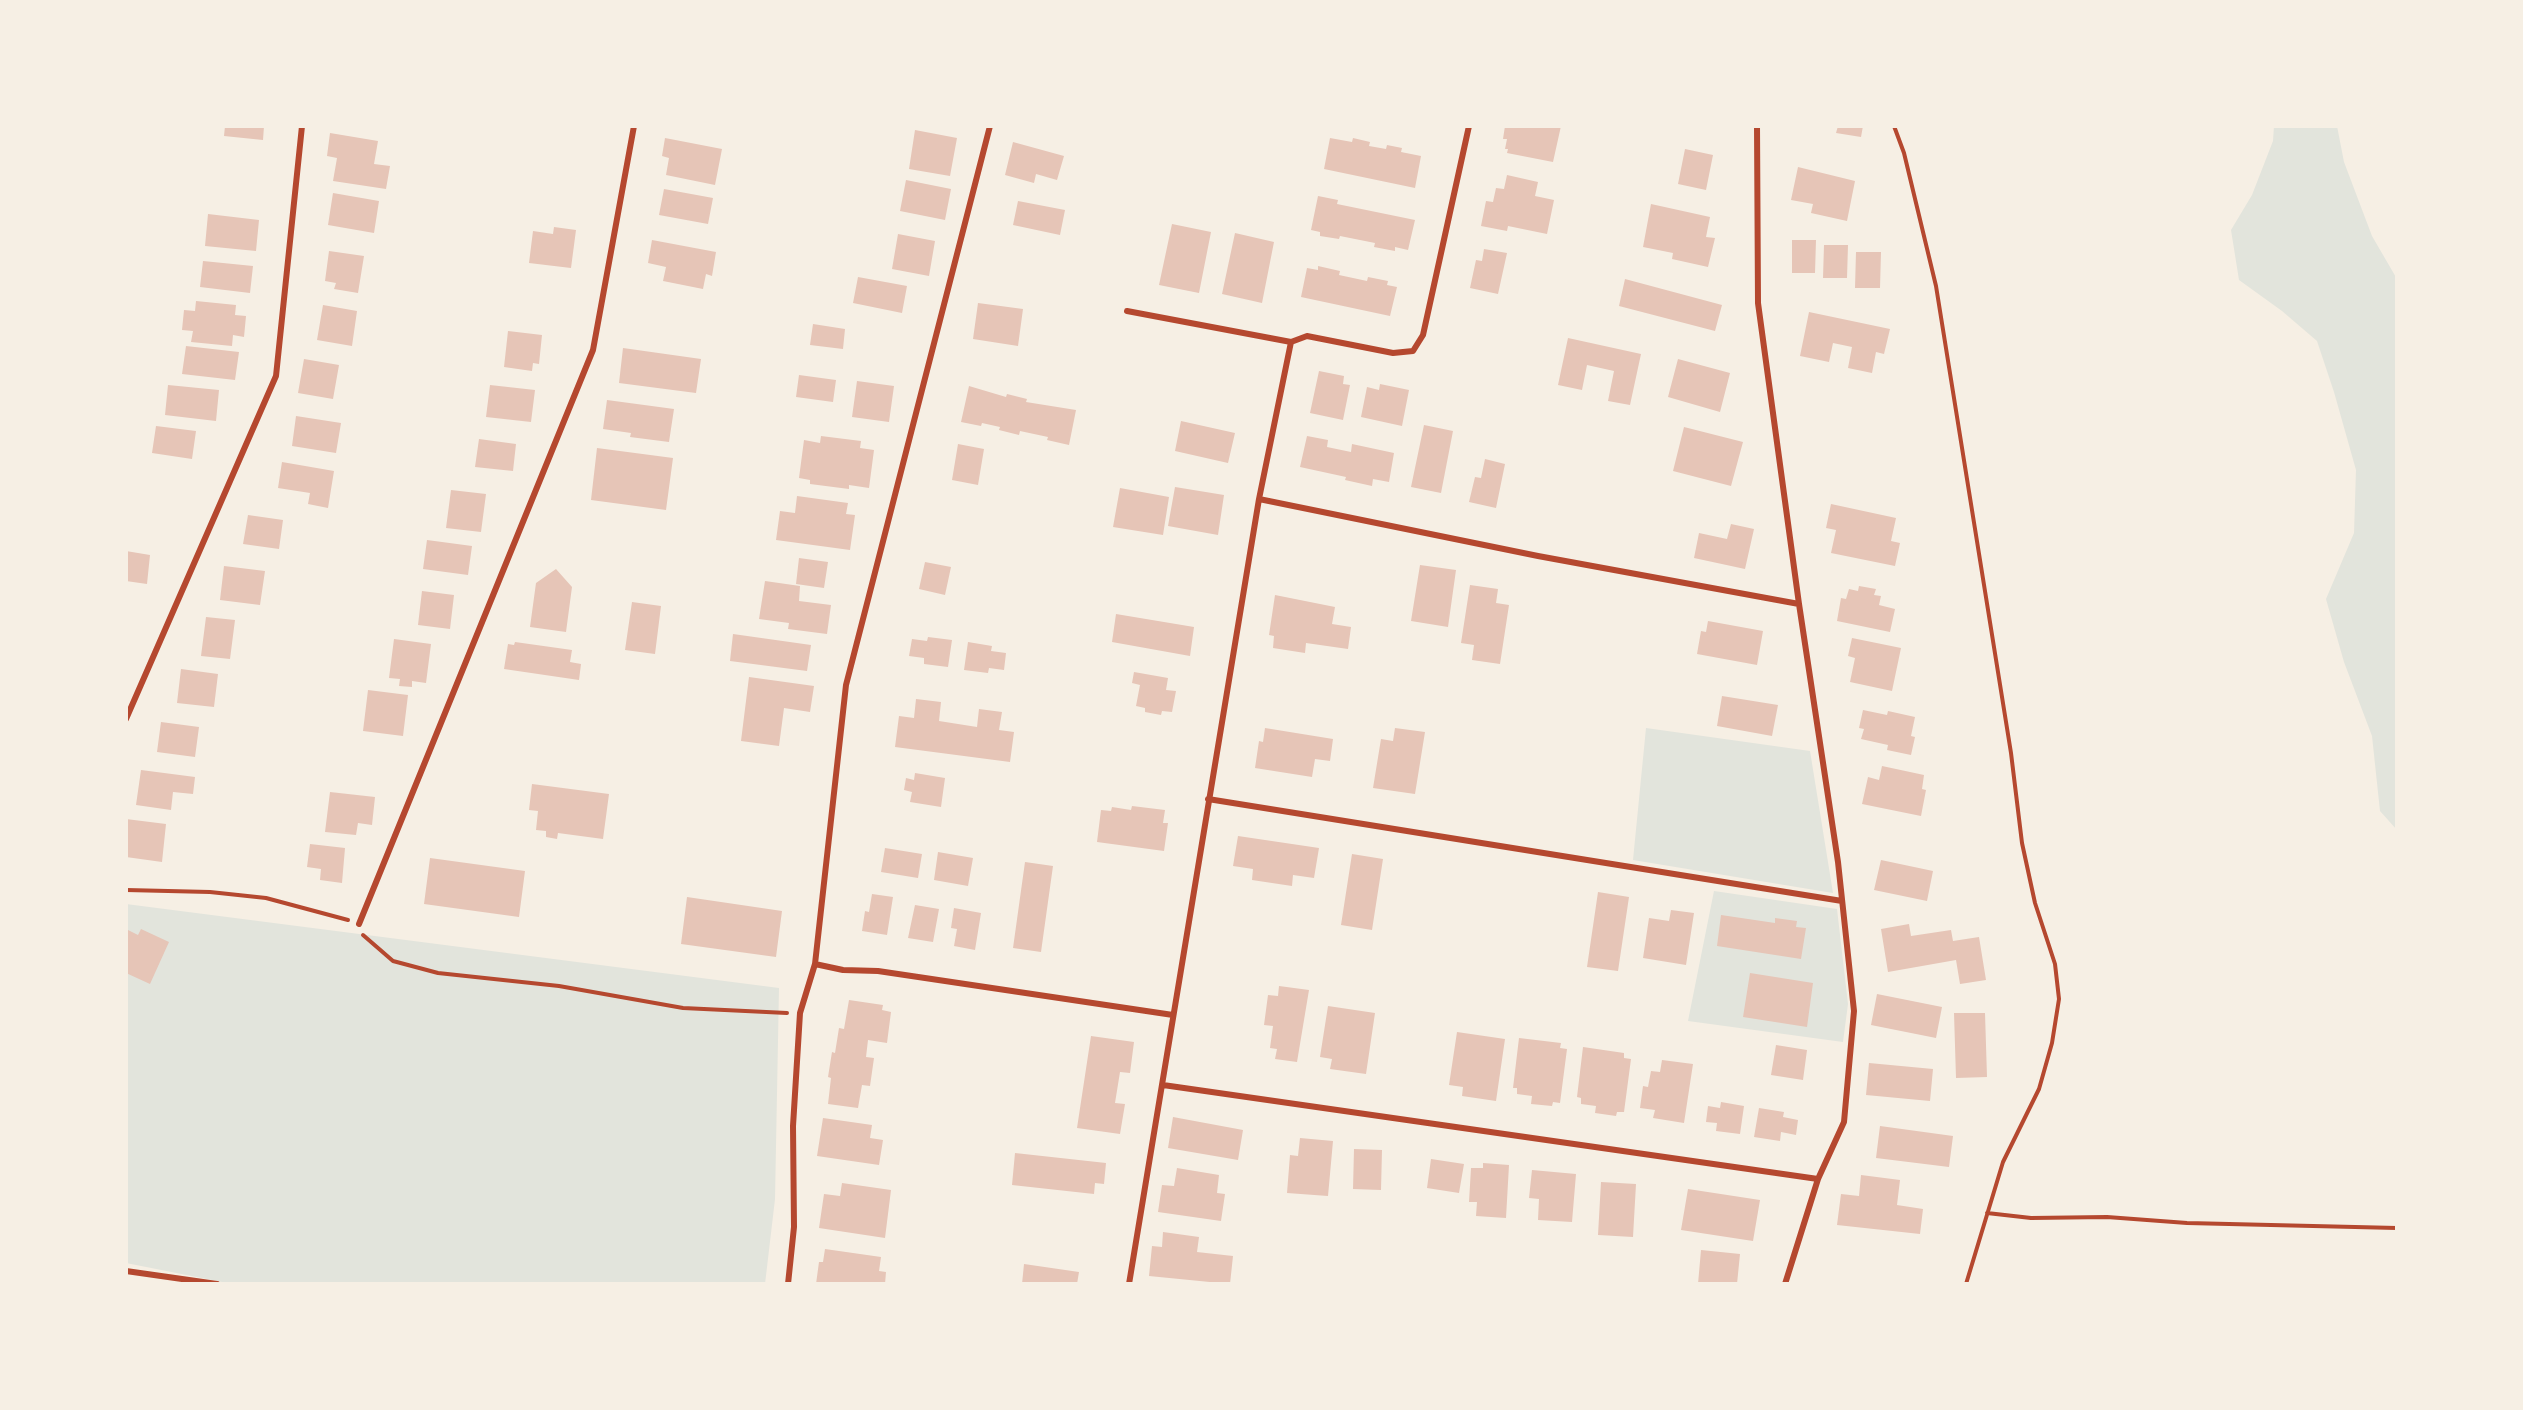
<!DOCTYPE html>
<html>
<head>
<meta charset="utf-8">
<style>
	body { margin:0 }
	#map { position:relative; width:2523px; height:1410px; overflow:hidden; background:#f6efe4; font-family:"PT Sans",sans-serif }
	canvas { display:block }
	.frame { position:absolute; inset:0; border:128px solid #f6efe4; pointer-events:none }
</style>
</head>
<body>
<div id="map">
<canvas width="2523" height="1410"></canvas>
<div class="frame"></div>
</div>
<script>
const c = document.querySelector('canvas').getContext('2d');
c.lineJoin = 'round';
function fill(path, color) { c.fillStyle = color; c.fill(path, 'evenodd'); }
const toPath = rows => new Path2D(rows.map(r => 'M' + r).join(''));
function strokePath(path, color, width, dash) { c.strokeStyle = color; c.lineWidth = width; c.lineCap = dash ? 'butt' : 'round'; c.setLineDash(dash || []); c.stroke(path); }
const green = toPath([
	[2274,126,2337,126,2344,162,2372,236,2397,279,2397,830,2380,811,2372,736,2344,662,2326,599,2354,533,2356,470,2334,392,2317,341,2282,311,2239,280,2231,230,2252,195,2273,141],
	[1646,728,1810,751,1833,893,1633,860],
	[1714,891,1837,909,1848,1004,1843,1042,1688,1021],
	[126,904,779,988,775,1199,765,1284,232,1284,126,1263]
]);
const building = toPath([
	[225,126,264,126,263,140,224,136],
	[1505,126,1561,126,1553,162,1507,153,1508,149,1505,149,1507,139,1503,139],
	[1838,126,1863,126,1861,137,1836,133],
	[915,130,957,138,950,176,909,169],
	[330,133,378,141,374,164,390,166,386,189,333,181,337,158,327,156],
	[665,138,722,149,715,185,666,175,669,158,662,156],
	[1330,138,1352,142,1353,138,1370,142,1369,146,1386,149,1387,145,1402,148,1401,152,1421,156,1415,188,1324,169],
	[1013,142,1064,156,1057,180,1036,174,1034,183,1005,175],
	[1685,149,1713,155,1706,190,1678,184],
	[1798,167,1855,181,1847,221,1811,213,1813,204,1791,200],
	[1507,175,1538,182,1535,196,1554,200,1547,234,1508,226,1507,231,1481,226,1486,201,1493,202,1496,188,1504,189],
	[906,180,951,189,945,220,900,211],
	[664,189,713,198,708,224,659,215],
	[333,193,379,201,374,233,328,225],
	[1318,196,1338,200,1337,204,1415,220,1408,250,1395,247,1395,251,1374,247,1375,243,1340,236,1339,239,1320,236,1320,232,1311,230],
	[1018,201,1065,210,1060,235,1013,225],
	[1651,204,1710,217,1706,237,1715,238,1708,267,1672,259,1673,253,1643,247],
	[208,214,259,220,256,251,205,246],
	[1172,224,1211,232,1199,293,1159,285],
	[554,227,576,230,571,268,529,263,533,231,553,234],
	[1235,233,1274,242,1262,303,1222,294],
	[898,234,935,241,929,276,892,269],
	[652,240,716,252,712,276,706,274,703,289,663,281,666,267,648,263],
	[1792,240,1816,240,1815,273,1792,273],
	[1824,245,1848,245,1847,278,1823,278],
	[1484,249,1507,253,1498,294,1470,288,1476,260,1482,261],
	[329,251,364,256,358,293,334,289,336,283,325,281],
	[1856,252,1881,252,1880,288,1855,288],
	[203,261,253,266,250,293,200,287],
	[1318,266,1340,271,1339,275,1367,281,1368,277,1388,281,1387,285,1397,287,1390,316,1301,297,1307,268,1318,270],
	[858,277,907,286,902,313,853,303],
	[1625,279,1722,305,1715,331,1619,306],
	[196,301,236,305,235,315,246,316,244,337,233,335,232,346,191,342,193,331,182,330,184,310,195,311],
	[978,303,1023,309,1018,346,973,339],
	[323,305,357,311,352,346,317,340],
	[1809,312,1890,329,1884,354,1876,352,1872,373,1848,368,1852,347,1833,343,1829,362,1800,356],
	[813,324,845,329,843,349,810,345],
	[508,331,542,335,539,364,533,363,532,371,504,367],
	[1568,338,1641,354,1630,405,1608,401,1614,371,1587,365,1582,390,1558,385],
	[186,346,239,352,235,380,182,374],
	[623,348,701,359,696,393,619,383],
	[304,359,339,365,333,399,298,393],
	[1678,359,1730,373,1720,412,1668,397],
	[1319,371,1344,376,1343,384,1350,385,1343,420,1310,413],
	[799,375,836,380,833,402,796,397],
	[857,381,894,386,889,422,852,417],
	[1380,384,1409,390,1402,426,1361,417,1367,387,1379,390],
	[168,385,219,390,216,421,165,415],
	[490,385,535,390,531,422,486,417],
	[969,386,1006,397,1007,394,1027,399,1026,402,1076,410,1069,445,1047,440,1048,437,1020,431,1019,435,999,430,1000,427,982,423,981,426,961,422],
	[607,400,674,409,669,442,630,437,631,433,603,429],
	[296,416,341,423,336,453,292,446],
	[1181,421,1235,433,1228,463,1175,451],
	[1424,425,1453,431,1441,493,1411,487],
	[156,426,196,431,192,459,152,453],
	[1684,427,1743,442,1731,486,1673,471],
	[821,436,861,441,860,448,874,450,869,488,849,485,849,489,810,484,810,480,799,478,804,440,820,443],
	[1307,436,1328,440,1327,447,1351,452,1352,444,1394,453,1389,482,1373,479,1372,486,1345,480,1346,477,1300,467],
	[479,439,516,444,513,471,475,467],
	[958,444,984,449,978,485,952,480],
	[597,448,673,458,666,510,591,500],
	[1485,459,1505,464,1496,508,1469,502,1475,477,1481,478],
	[282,462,334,471,328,508,308,504,310,493,278,488],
	[1175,487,1224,495,1218,535,1168,526],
	[1120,488,1169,497,1163,535,1113,527],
	[451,490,486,494,481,532,446,528],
	[797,496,848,503,846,514,855,515,850,550,776,540,780,511,795,513],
	[1831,504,1896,518,1891,541,1900,543,1895,566,1831,553,1836,530,1826,528],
	[248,515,283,520,279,549,243,544],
	[1731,524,1754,529,1745,569,1694,558,1699,533,1727,539],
	[427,540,472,546,468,575,423,569],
	[126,551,150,555,147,584,126,581],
	[799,558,828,562,824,588,796,584],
	[925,562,951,567,945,595,919,589],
	[1420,565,1456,570,1448,627,1411,621],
	[224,566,265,571,260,605,220,600],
	[556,569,572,587,566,632,530,627,536,583],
	[765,581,800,586,799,601,831,605,827,634,788,629,789,623,759,619],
	[1470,585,1498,589,1496,603,1509,605,1500,664,1472,660,1474,645,1461,643],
	[1859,586,1876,589,1874,595,1881,596,1879,605,1895,609,1890,632,1837,621,1841,598,1846,599,1849,589,1858,591],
	[422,591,454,595,450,629,418,625],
	[1275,595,1335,607,1332,624,1351,627,1348,649,1306,643,1305,653,1273,648,1274,636,1269,635],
	[632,602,661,606,655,654,625,650],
	[1116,614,1194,627,1190,656,1112,642],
	[206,617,235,620,230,659,201,656],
	[1708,621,1763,631,1757,665,1697,654,1701,631,1706,632],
	[733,634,811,645,807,671,730,661],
	[928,637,952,640,948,667,924,664,924,658,909,656,912,639,927,641],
	[1852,638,1901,648,1892,691,1850,682,1855,658,1848,656],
	[394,639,431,644,426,683,412,681,412,687,399,686,400,679,389,678],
	[515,642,572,650,570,662,581,664,579,680,504,669,508,644,514,645],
	[968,642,992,646,991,651,1006,653,1004,670,989,668,988,673,964,670],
	[181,669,218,674,214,707,177,703],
	[1134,672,1168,678,1166,690,1176,691,1172,712,1162,711,1161,715,1145,712,1145,708,1136,706,1140,685,1132,683],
	[749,677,814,686,810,712,784,708,779,746,741,741],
	[368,690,408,695,403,736,363,731],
	[1722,696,1778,705,1772,736,1717,726],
	[916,699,941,702,939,721,977,727,979,709,1002,712,999,730,1014,732,1010,762,895,747,899,716,914,718],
	[1863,710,1887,715,1888,711,1915,717,1911,736,1915,737,1911,755,1887,750,1888,745,1861,739,1864,729,1859,728],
	[161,722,199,727,195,757,157,752],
	[1265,728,1333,739,1330,761,1315,759,1312,777,1255,768,1259,741,1263,742],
	[1395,728,1425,732,1415,794,1373,788,1381,739,1393,741],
	[1882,766,1924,775,1922,789,1926,790,1921,816,1862,804,1868,777,1879,780],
	[141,770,195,777,193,794,173,792,171,810,136,805],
	[915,773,945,778,941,807,910,802,912,792,904,790,906,778,914,780],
	[532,784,609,794,603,839,558,833,557,839,546,837,546,831,536,830,538,811,529,810],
	[330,792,375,797,372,825,358,823,356,835,325,832],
	[1132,806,1165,810,1163,823,1168,823,1164,851,1097,842,1101,810,1111,811,1112,807,1131,810],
	[126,819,166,824,162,862,126,857],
	[1238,836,1319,848,1314,878,1293,875,1292,886,1252,880,1253,869,1233,866],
	[310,844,345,848,342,883,320,880,321,869,307,867],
	[885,848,922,854,918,878,881,872],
	[938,852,973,858,968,886,934,880],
	[1352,854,1383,859,1372,930,1341,925],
	[430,858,525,871,519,917,424,904],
	[1881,860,1933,871,1927,901,1874,890],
	[1025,862,1053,866,1041,952,1013,948],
	[1598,892,1629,897,1618,971,1587,967],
	[872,894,893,897,887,935,862,931,865,911,869,912],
	[687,897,782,911,776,957,681,944],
	[915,905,939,909,933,942,908,938],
	[954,908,981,913,975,950,954,946,957,929,951,928],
	[1671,910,1694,913,1686,965,1643,958,1649,918,1669,921],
	[1721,915,1775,923,1775,918,1797,921,1796,927,1806,928,1801,959,1717,946],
	[1909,924,1911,936,1951,930,1953,941,1979,937,1986,980,1960,984,1956,960,1888,972,1881,929],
	[126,929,138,935,141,929,169,942,150,984,126,973],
	[1750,973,1813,983,1807,1027,1743,1017],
	[1279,986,1309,990,1297,1062,1275,1059,1277,1049,1270,1048,1273,1026,1264,1025,1268,995,1278,996],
	[1877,994,1942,1007,1936,1038,1871,1025],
	[849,1000,883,1005,882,1010,891,1012,887,1043,868,1040,866,1057,874,1058,870,1086,862,1085,858,1108,828,1104,831,1078,828,1077,832,1052,835,1053,839,1028,844,1029],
	[1328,1006,1375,1013,1366,1074,1330,1069,1332,1059,1320,1057],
	[1954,1013,1985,1013,1987,1077,1956,1078],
	[1457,1032,1505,1039,1496,1101,1462,1096,1463,1087,1449,1085],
	[1091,1036,1134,1042,1130,1073,1120,1072,1115,1103,1125,1104,1120,1134,1077,1128],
	[1519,1038,1561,1043,1560,1048,1567,1049,1560,1103,1553,1102,1552,1106,1531,1104,1532,1096,1517,1094,1517,1088,1513,1088],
	[1776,1045,1807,1050,1803,1080,1771,1075],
	[1583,1047,1624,1053,1624,1058,1631,1059,1624,1112,1617,1112,1616,1116,1595,1113,1596,1106,1581,1104,1581,1098,1577,1097],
	[1662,1060,1693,1064,1684,1123,1653,1118,1655,1110,1640,1108,1643,1086,1648,1087,1651,1071,1660,1072],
	[1869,1063,1933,1069,1930,1101,1866,1095],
	[1721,1102,1744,1106,1740,1134,1716,1131,1717,1123,1706,1122,1708,1106,1720,1108],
	[1759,1108,1784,1112,1783,1117,1798,1120,1796,1135,1781,1132,1780,1141,1754,1137],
	[1173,1117,1243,1130,1238,1160,1168,1148],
	[823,1118,872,1125,870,1138,883,1140,879,1165,817,1156],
	[1880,1126,1953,1136,1949,1167,1876,1158],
	[1300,1138,1333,1141,1328,1196,1287,1193,1290,1155,1298,1156],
	[1354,1149,1382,1150,1381,1190,1353,1189],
	[1015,1153,1106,1163,1104,1184,1095,1183,1094,1194,1012,1185],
	[1431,1159,1464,1164,1459,1193,1427,1188],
	[1483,1163,1509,1165,1506,1218,1476,1216,1477,1202,1469,1202,1471,1168,1483,1168],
	[1177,1168,1219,1175,1217,1193,1225,1194,1221,1221,1158,1212,1162,1185,1174,1186],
	[1532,1170,1576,1174,1572,1222,1538,1220,1539,1199,1529,1198],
	[1861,1175,1900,1180,1897,1205,1923,1209,1920,1234,1837,1225,1841,1194,1859,1196],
	[1601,1182,1636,1184,1633,1237,1598,1235],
	[842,1183,891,1190,885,1238,819,1228,824,1194,840,1196],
	[1688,1189,1760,1200,1753,1241,1681,1230],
	[1163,1232,1199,1237,1197,1252,1233,1256,1230,1284,1149,1276,1152,1246,1162,1247],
	[825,1249,881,1257,879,1271,886,1272,885,1284,816,1284,819,1262,823,1262],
	[1701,1250,1740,1254,1737,1284,1698,1284],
	[1024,1264,1079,1272,1077,1284,1022,1284]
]);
const path = toPath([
	[1894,126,1904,153,1936,286,2011,753,2022,843,2035,903,2055,964,2059,999,2052,1043,2039,1089,2003,1162,1966,1284],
	[126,890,210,892,266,898,348,920],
	[363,935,393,961,438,973,559,986,683,1008,787,1013],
	[1987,1213,2031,1218,2107,1217,2187,1223,2397,1228]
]);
const minor = toPath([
	[1757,126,1758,303,1799,604,1838,862,1854,1011,1844,1122,1818,1179,1785,1284],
	[1127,311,1291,342],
	[1259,499,1538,556,1799,604],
	[126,719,276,376,302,126],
	[1208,799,1842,901],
	[359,924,593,350,634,126],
	[815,964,843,970,878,971,1173,1015],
	[1163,1085,1818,1179],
	[126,1271,217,1284],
	[788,1284,794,1227,793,1126,800,1013,815,964,846,685,990,126],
	[1129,1284,1259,499,1291,342,1307,336,1393,353,1413,351,1423,335,1469,126]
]);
fill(green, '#e2e4dc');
fill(building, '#e6c5b7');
strokePath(path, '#b5482f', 4);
strokePath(minor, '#b5482f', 6);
</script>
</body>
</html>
